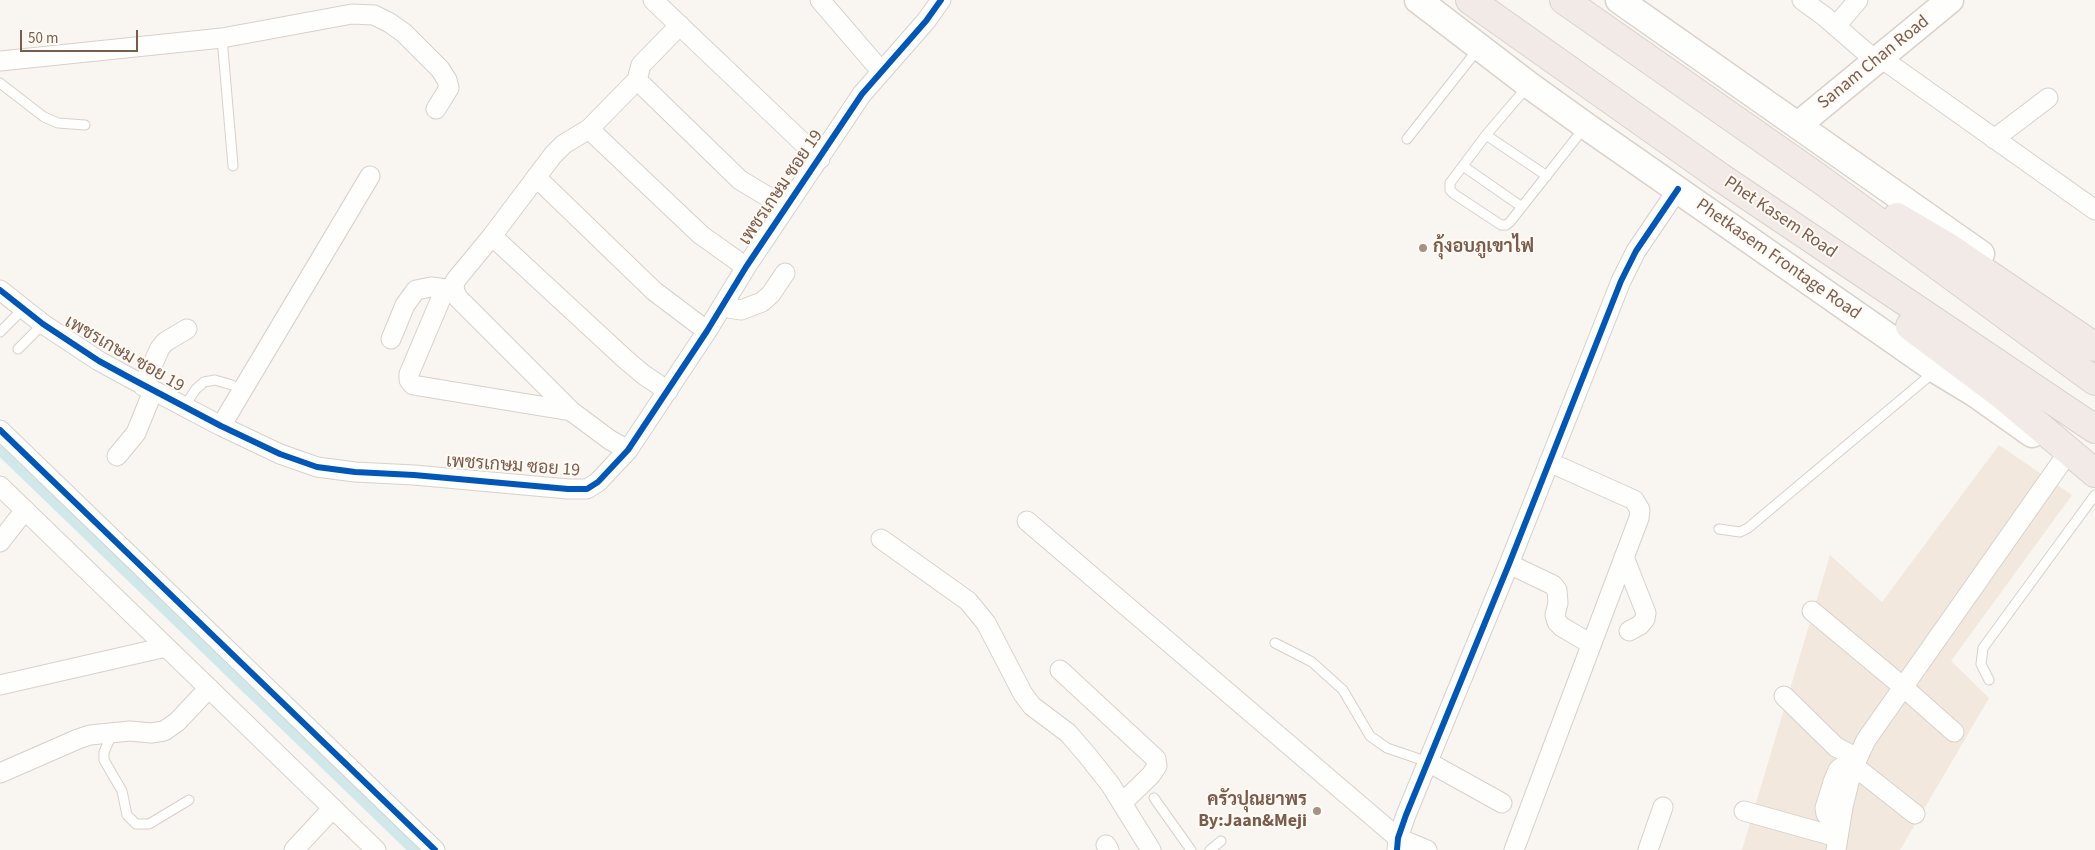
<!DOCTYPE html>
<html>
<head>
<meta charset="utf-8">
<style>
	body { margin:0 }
	#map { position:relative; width:2095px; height:850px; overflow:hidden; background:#f9f5f0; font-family:"Source Sans 3",sans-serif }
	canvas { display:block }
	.scale { position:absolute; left:20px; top:30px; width:118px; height:22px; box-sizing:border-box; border:2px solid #7a5c4d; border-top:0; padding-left:6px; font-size:15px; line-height:18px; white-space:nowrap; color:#7a5c4d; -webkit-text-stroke:4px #fffaf3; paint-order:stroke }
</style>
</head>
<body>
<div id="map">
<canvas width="2095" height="850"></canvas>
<div class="scale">50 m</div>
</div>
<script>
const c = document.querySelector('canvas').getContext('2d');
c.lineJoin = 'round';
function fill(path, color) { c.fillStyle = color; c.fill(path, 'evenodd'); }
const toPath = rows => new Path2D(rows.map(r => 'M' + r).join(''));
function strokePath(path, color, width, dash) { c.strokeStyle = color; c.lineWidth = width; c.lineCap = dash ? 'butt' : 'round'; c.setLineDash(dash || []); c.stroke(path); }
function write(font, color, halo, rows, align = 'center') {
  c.font = font + ' "Source Sans 3",Sarabun,sans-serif'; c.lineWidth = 4; c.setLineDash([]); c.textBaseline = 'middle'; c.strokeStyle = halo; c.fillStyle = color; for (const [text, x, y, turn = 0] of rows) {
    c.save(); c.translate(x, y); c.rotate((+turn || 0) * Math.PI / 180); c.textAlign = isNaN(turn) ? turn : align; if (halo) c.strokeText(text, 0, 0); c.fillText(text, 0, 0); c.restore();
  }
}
const residential = toPath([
	[1999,445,2072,495,1951,661,1989,698,1900,850,1742,850,1830,555,1882,602]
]);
const canal = toPath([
	[0,446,418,850]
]);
const lane = toPath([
	[222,38,233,166],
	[0,83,44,117,58,123,85,125],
	[1527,87,1486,135,1450,183,1450,190,1454,194,1501,225,1506,225,1510,222,1584,128],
	[1486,135,1547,176],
	[1407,139,1478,49],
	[1463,166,1522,207],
	[0,332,23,309],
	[18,349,43,324],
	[184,407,196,389,204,382,215,380,232,385],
	[1719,529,1740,532,1748,528,1934,372],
	[1275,643,1312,662,1343,690,1370,736,1387,748,1428,762],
	[1989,680,1981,664,1983,648,2095,495],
	[112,734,104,752,104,760,122,791,127,815,136,824,149,824,189,800],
	[1154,798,1191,850],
	[1210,850,1221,841]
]);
const street = toPath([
	[653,0,820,159],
	[820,0,881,71],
	[1802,0,1824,16,1876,61],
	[1836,26,1858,0],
	[1881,58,2095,210],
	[0,61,222,38,352,14,374,15,390,23,404,33,440,69,447,80,449,88,436,109],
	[637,80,740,180,785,207],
	[589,129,701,235,746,267],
	[1994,139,2048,98],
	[536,177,654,291,707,331],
	[492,236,625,359,644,375,668,391],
	[445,289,409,374,409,380,413,385,571,411],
	[0,290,43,324,99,361,132,379,221,426,280,454,317,467,355,472,414,475,568,489,587,489,598,482,628,450,707,331,746,267,862,94,926,21,941,0],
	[722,307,741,310,762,302,771,294,785,273],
	[391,339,405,305,416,290,431,287,454,290],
	[143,386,160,348,165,342,187,329],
	[221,426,370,176],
	[0,430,435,850],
	[628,450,610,440,571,411,458,298,454,290,455,281,492,236,553,155,564,144,589,129,637,80,641,65,680,25],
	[117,456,136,433,153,391],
	[0,486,376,850],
	[1027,521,1398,838,1427,850],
	[881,539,968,601,986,623,1023,694,1032,706,1068,733,1087,755,1110,784,1151,850],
	[0,542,25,510],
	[1624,557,1646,613,1645,619,1640,625,1629,631],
	[1509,564,1553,585,1557,590,1558,603,1555,615,1557,622,1562,627,1591,644],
	[1812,611,1902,686,1954,732],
	[1060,670,1156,759,1157,766,1151,775,1122,803],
	[0,685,166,647],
	[1784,696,1836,747,1857,758],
	[1428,762,1502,803],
	[0,773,78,739,90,735,130,731,151,733,164,731,177,722,209,688],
	[1744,811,1837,837],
	[1839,827,1826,814,1825,808,1833,782,1838,770,1843,766,1854,766,1915,814],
	[1106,845,1109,850],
	[294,850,333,808],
	[1397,850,1398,838,1406,815,1509,564,1621,281,1636,251,1678,189],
	[1514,850,1639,518,1640,510,1634,500,1549,462],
	[1648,850,1663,807],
	[1836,850,1843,807,1852,770,1866,740,2065,457]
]);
const secondary = toPath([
	[1418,0,1529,85,1586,126,1936,370,1974,393,2032,434],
	[1619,0,1981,254],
	[1798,125,1950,0]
]);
const highway = toPath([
	[1470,0,1720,177,2095,429],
	[1564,0,1820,179,2095,381],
	[1897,217,1948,247,2095,347],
	[1910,326,2002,395,2095,473]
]);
const cycleway = toPath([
	[0,290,43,324,99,361,132,379,221,426,280,454,317,467,355,472,414,475,568,489,587,489,598,482,628,450,707,331,746,267,862,94,926,21,941,0],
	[0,430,435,850],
	[1397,850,1398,838,1406,815,1509,564,1621,281,1636,251,1678,189]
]);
const markers = [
	[1423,248,5,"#a69286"],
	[1317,811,5,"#a69286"]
];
const streetNames = [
	["Sanam Chan Road",1874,63,-39],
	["เพชรเกษม ซอย 19",782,188,-56],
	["Phet Kasem Road",1780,218,34],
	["Phetkasem Frontage Road",1778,260,35],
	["เพชรเกษม ซอย 19",124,355,30],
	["เพชรเกษม ซอย 19",513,467,4]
];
const poiNames = [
	["กุ้งอบภูเขาไฟ",1433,248],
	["ครัวปุณยาพร",1307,801,"right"],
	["By:Jaan&Meji",1307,822,"right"]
];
fill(residential, '#f2e8de');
strokePath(canal, '#d0e8ea', 16);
strokePath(lane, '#d7d1cb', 11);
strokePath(street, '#d7d1cb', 21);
strokePath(secondary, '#d9d2cb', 29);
strokePath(highway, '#dad1cc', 30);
strokePath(lane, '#fefefd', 9);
strokePath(street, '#fefefd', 19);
strokePath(secondary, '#fefefd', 26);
strokePath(highway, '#f2eae7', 28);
strokePath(cycleway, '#0057b8', 6);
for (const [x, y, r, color] of markers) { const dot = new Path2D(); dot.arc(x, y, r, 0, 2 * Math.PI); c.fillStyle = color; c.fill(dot); strokePath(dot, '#fffaf3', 2); }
write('18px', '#7a5c4d', '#fffaf3', streetNames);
write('bold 18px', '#7a5c4d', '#fffaf3', poiNames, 'left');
</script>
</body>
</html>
